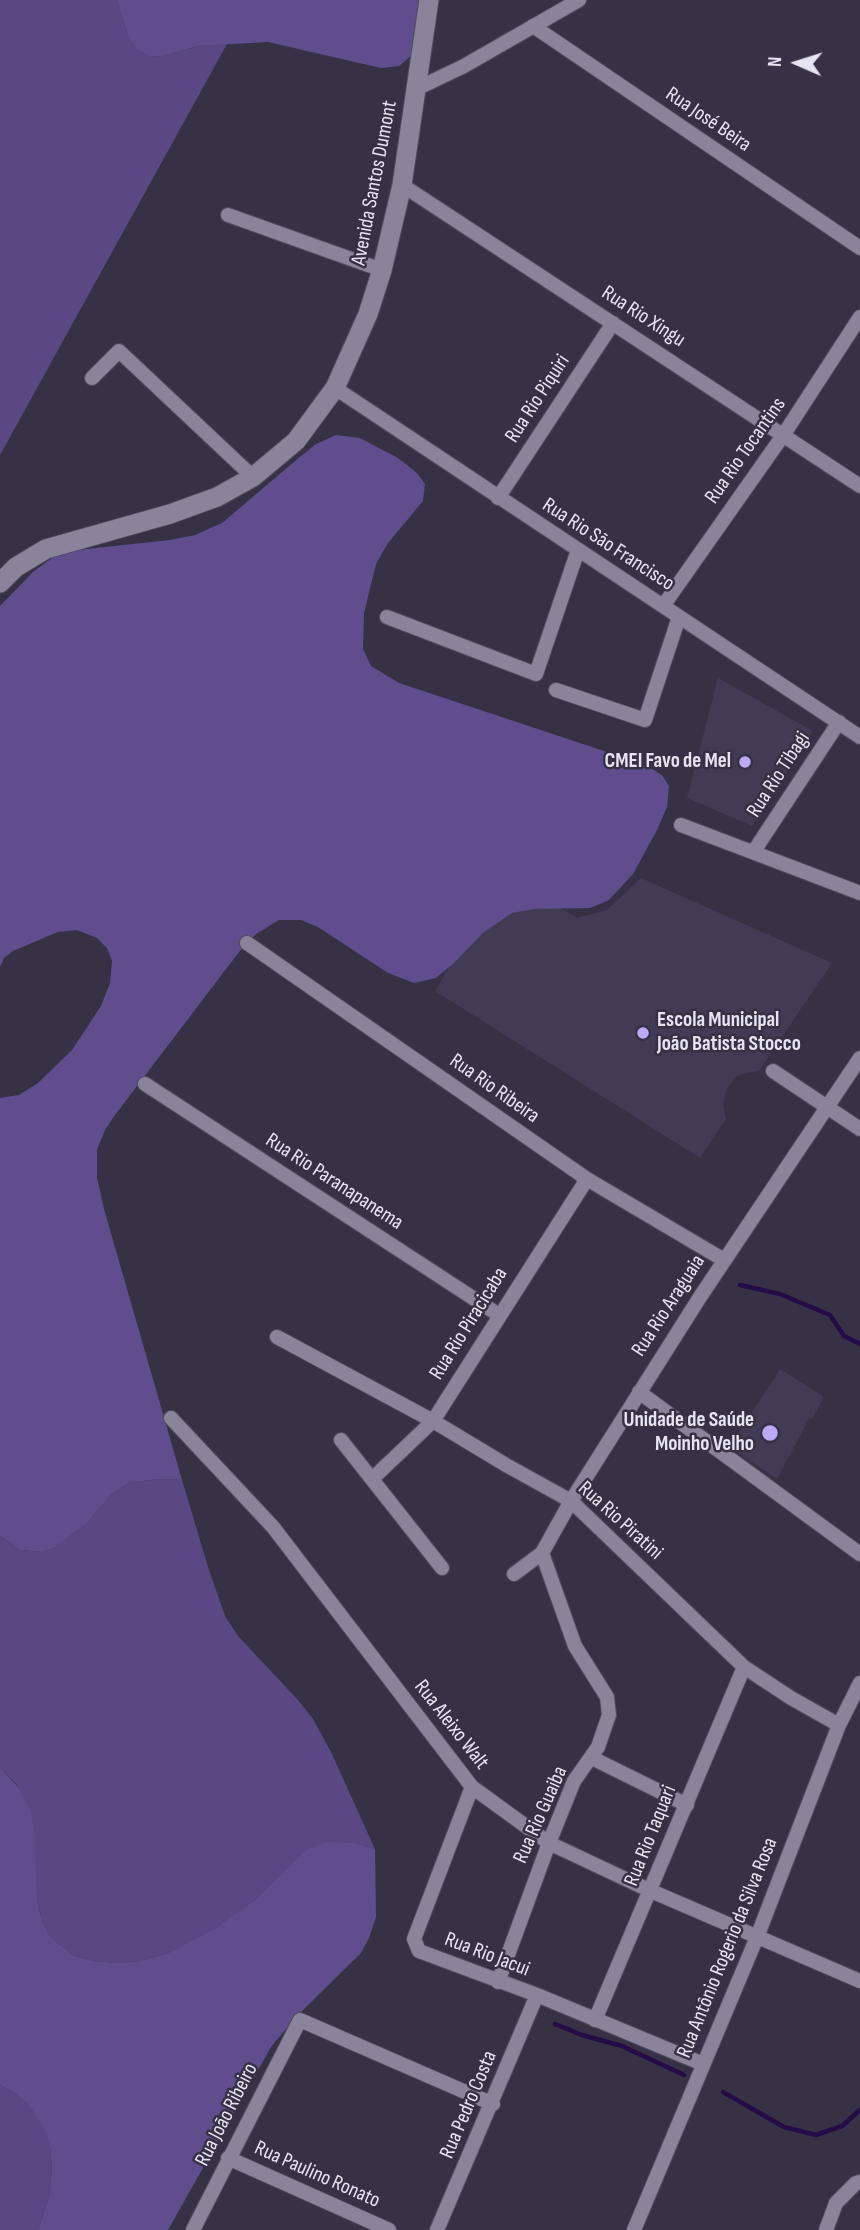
<!DOCTYPE html>
<html>
<head>
<meta charset="utf-8">
<style>
	body { margin:0 }
	#map { position:relative; width:860px; height:2230px; overflow:hidden; background:#363145; font-family:"Sofia Sans Condensed",sans-serif }
	canvas { display:block }
	.north { position:absolute; left:762px; top:28px; width:70px; height:70px; -webkit-text-stroke:5px #363145; paint-order:stroke; rotate:273deg; font-size:19px; font-weight:700; line-height:28px; text-align:center; color:#e7e4f1 }
	.north::after { content:''; display:block; margin:auto; width:24px; height:32px; background:#e7e4f1; clip-path:polygon(50% 0,100% 100%,50% 72%,0 100%) }
</style>
</head>
<body>
<div id="map">
<canvas width="860" height="2230"></canvas>
<div class="north">N</div>
</div>
<script>
const c = document.querySelector('canvas').getContext('2d');
c.lineJoin = 'round';
function fill(path, color) { c.fillStyle = color; c.fill(path, 'evenodd'); }
const toPath = rows => new Path2D(rows.map(r => 'M' + r).join(''));
function strokePath(path, color, width, dash) { c.strokeStyle = color; c.lineWidth = width; c.lineCap = dash ? 'butt' : 'round'; c.setLineDash(dash || []); c.stroke(path); }
function write(font, color, halo, rows, align = 'center') {
  c.font = font + ' "Sofia Sans Condensed",sans-serif'; c.lineWidth = 5; c.setLineDash([]); c.textBaseline = 'middle'; c.strokeStyle = halo; c.fillStyle = color; for (const [text, x, y, turn = 0] of rows) {
    c.save(); c.translate(x, y); c.rotate((+turn || 0) * Math.PI / 180); c.textAlign = isNaN(turn) ? turn : align; if (halo) c.strokeText(text, 0, 0); c.fillText(text, 0, 0); c.restore();
  }
}
const built = toPath([
	[718,678,813,731,752,826,687,798],
	[504,875,577,918,607,910,641,878,832,963,759,1071,745,1073,736,1077,730,1085,726,1091,723,1105,726,1119,700,1158,435,991],
	[780,1369,824,1397,813,1418,809,1419,777,1479,729,1447]
]);
const green = toPath([
	[0,0,117,0,128,37,151,57,162,56,199,46,227,44,0,455],
	[158,1479,182,1480,209,1570,225,1616,238,1636,298,1700,313,1719,331,1752,375,1849,357,1843,306,1850,255,1900,217,1928,168,1953,140,1961,118,1963,94,1961,72,1955,49,1935,41,1917,37,1900,18,1786,0,1767,0,1536,20,1550,43,1552,54,1548,85,1525,111,1495,129,1483],
	[0,2085,13,2092,29,2105,45,2128,50,2147,52,2169,49,2197,38,2230,0,2230]
]);
const forest = toPath([
	[117,0,434,0,413,54,399,66,381,68,268,42,199,46,162,56,151,57,137,49,128,37],
	[336,435,360,438,398,458,417,473,425,484,423,501,388,543,376,564,364,613,363,649,371,666,399,683,643,764,662,775,669,786,667,807,657,830,633,874,609,900,590,908,534,909,512,913,484,932,453,964,436,978,414,983,388,973,318,927,301,920,279,920,256,934,239,952,115,1115,105,1130,97,1150,97,1178,104,1209,182,1480,158,1479,129,1483,111,1495,85,1525,54,1548,43,1552,20,1550,0,1536,0,1098,19,1095,38,1083,72,1050,101,1006,110,983,112,961,107,948,97,938,77,930,58,932,13,951,4,958,0,967,0,606,33,572,52,558,68,551,170,540,195,535,222,523,301,456,316,444],
	[0,1767,18,1787,29,1807,34,1828,37,1900,41,1917,49,1935,72,1955,94,1961,118,1963,140,1961,168,1953,216,1928,255,1900,306,1850,327,1842,357,1843,375,1849,376,1917,369,1938,361,1953,295,2018,271,2047,168,2230,38,2230,49,2197,52,2169,50,2147,44,2128,29,2105,13,2092,0,2085]
]);
const stream = toPath([
	[740,1285,780,1294,830,1315,844,1336,860,1344],
	[555,2024,582,2035,622,2046,684,2075],
	[723,2092,784,2127,816,2135,842,2126,860,2110]
]);
const street = toPath([
	[533,26,860,248],
	[416,89,464,66,579,0],
	[402,185,860,486],
	[228,215,382,270],
	[92,378,119,351,253,477],
	[335,388,860,737],
	[498,498,613,323],
	[663,606,784,434,860,317],
	[387,617,536,674,578,550],
	[556,690,645,720,679,617],
	[681,825,860,893],
	[754,851,839,722],
	[247,943,587,1179,724,1260],
	[773,1071,860,1129],
	[145,1084,499,1315],
	[277,1337,433,1421,506,1465,571,1501,744,1667,791,1698,839,1725],
	[639,1392,860,1554],
	[171,1418,273,1527,472,1787,549,1843,651,1891,860,1981],
	[341,1440,442,1568],
	[372,1479,433,1421,587,1179],
	[514,1574,542,1553,571,1501,700,1297,860,1058],
	[592,1758,687,1805],
	[472,1787,414,1939,419,1951,537,1995,703,2064],
	[498,1982,549,1843,574,1781,598,1747,609,1715,607,1697,575,1646,542,1553],
	[595,2020,744,1667],
	[228,2158,389,2230],
	[193,2230,300,2020,493,2104],
	[437,2230,537,1995],
	[634,2230,757,1937,839,1725,860,1683],
	[826,2230,836,2203,856,2183,860,2182]
]);
const secondary = toPath([
	[0,583,16,567,46,549,170,514,217,497,253,477,296,441,335,388,368,314,382,270,402,185,429,0]
]);
const markers = [
	[745,762,7,"#bda9f5"],
	[643,1033,7,"#bda9f5"],
	[770,1433,9,"#bda9f5"]
];
const streetNames = [
	["Rua José Beira",708,120,34],
	["Avenida Santos Dumont",375,183,-79],
	["Rua Rio Xingu",643,317,33],
	["Rua Rio Piquiri",538,399,-57],
	["Rua Rio Tocantins",746,451,-55],
	["Rua Rio São Francisco",608,545,33],
	["Rua Rio Tibagi",779,775,-57],
	["Rua Rio Ribeira",494,1089,35],
	["Rua Rio Paranapanema",334,1182,33],
	["Rua Rio Araguaia",669,1306,-57],
	["Rua Rio Piracicaba",469,1324,-58],
	["Rua Rio Piratini",620,1521,42],
	["Rua Aleixo Walt",451,1725,52],
	["Rua Rio Guaiba",541,1815,-66],
	["Rua Rio Taquari",651,1836,-68],
	["Rua Antônio Rogerio da Silva Rosa",728,1948,-68],
	["Rua Rio Jacui",487,1955,21],
	["Rua Pedro Costa",469,2105,-67],
	["Rua João Ribeiro",227,2115,-63],
	["Rua Paulino Ronato",317,2175,24]
];
const poiNames = [
	["CMEI Favo de Mel",731,762],
	["Escola Municipal",657,1021,"left"],
	["João Batista Stocco",657,1045,"left"],
	["Unidade de Saúde",754,1421],
	["Moinho Velho",754,1445]
];
fill(built, '#413b54');
fill(green, '#5a4885');
fill(forest, '#604d8e');
strokePath(stream, '#240c48', 4.5);
strokePath(street, '#524e5e', 16);
strokePath(secondary, '#524e5e', 21);
strokePath(street, '#89849a', 14);
strokePath(secondary, '#89849a', 19);
for (const [x, y, r, color] of markers) { const dot = new Path2D(); dot.arc(x, y, r, 0, 2 * Math.PI); c.fillStyle = color; c.fill(dot); strokePath(dot, '#363145', 2.5); }
write('21px', '#e7e4f1', '#363145', streetNames);
write('bold 21px', '#e7e4f1', '#363145', poiNames, 'right');
</script>
</body>
</html>
